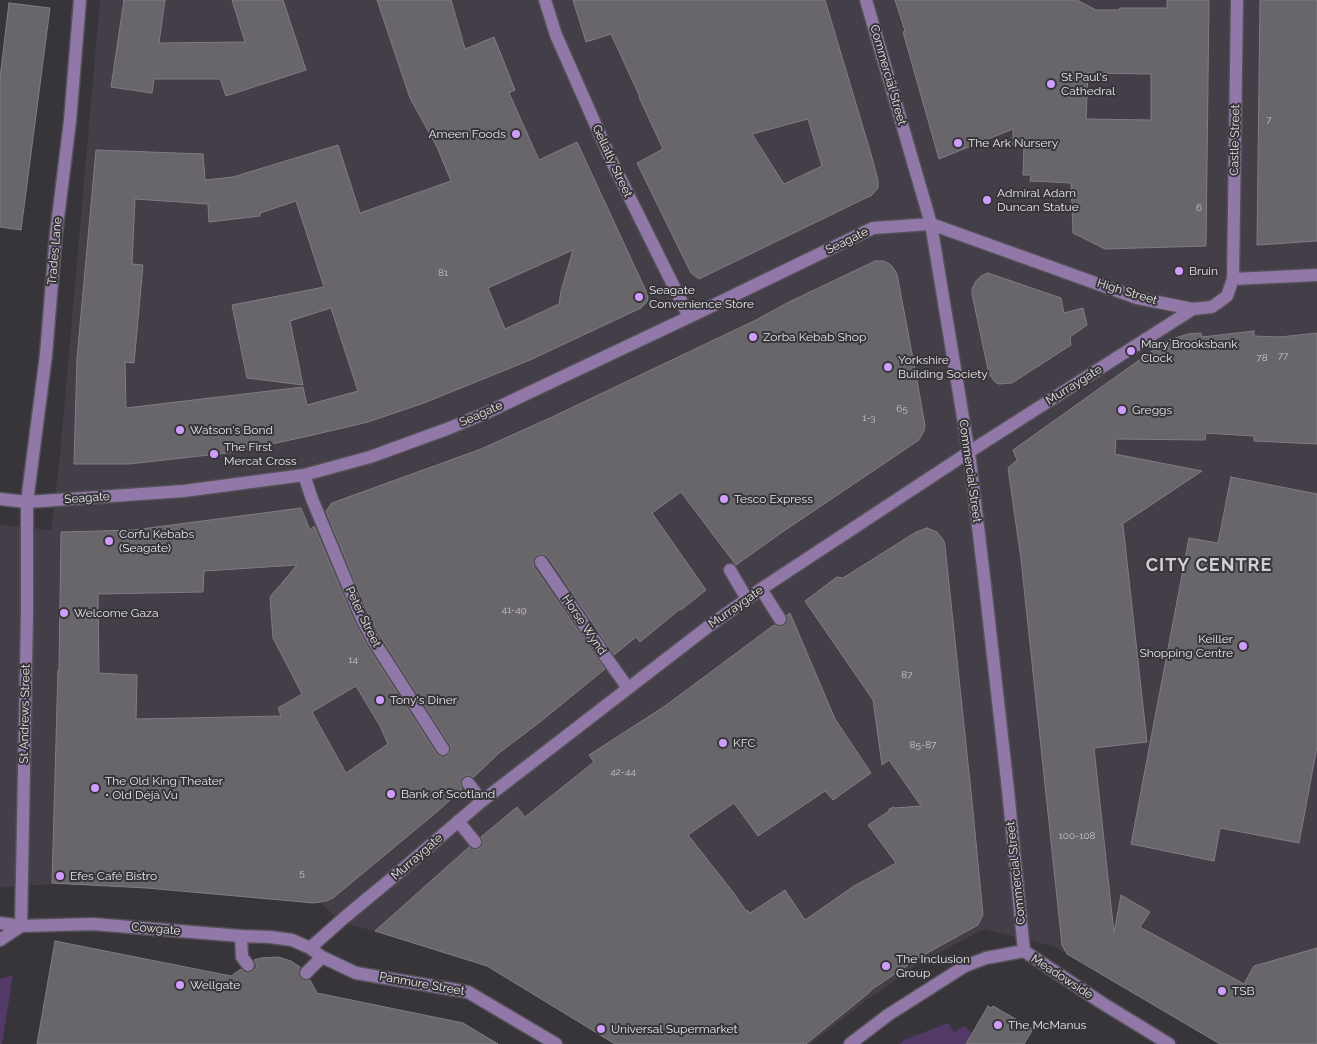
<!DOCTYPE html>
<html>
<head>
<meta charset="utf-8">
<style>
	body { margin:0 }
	canvas { display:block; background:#373539 }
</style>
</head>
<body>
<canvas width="1317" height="1044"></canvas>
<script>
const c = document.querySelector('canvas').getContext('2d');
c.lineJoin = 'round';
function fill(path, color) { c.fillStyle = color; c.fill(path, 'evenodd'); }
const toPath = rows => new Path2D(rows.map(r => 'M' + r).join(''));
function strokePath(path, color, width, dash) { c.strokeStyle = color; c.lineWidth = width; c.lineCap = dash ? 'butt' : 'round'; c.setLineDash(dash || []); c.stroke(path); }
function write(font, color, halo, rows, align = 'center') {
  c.font = font + ' Raleway,sans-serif'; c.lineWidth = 4; c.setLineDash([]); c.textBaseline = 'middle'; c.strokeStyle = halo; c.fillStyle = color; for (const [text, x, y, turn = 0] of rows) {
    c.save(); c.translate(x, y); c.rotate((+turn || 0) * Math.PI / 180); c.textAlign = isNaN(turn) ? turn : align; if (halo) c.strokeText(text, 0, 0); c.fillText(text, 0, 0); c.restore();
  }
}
const built = toPath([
	[100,0,1317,0,1317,1044,1223,1044,1125,989,1056,947,984,929,918,964,864,1002,811,1044,615,1044,487,966,392,936,341,922,321,903,314,903,194,892,117,887,57,884,0,887,0,525,51,530,60,456]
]);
const green = toPath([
	[13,975,2,1044,0,1044,0,979],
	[948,1023,954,1032,964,1026,975,1036,969,1039,967,1042,970,1044,900,1044,904,1040]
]);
const building = toPath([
	[124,0,165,0,159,43,245,42,232,0,283,0,306,70,226,96,220,79,154,79,152,93,111,87,124,0],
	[377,0,451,0,465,49,494,37,515,90,509,93,539,160,577,142,646,291,648,298,647,302,641,308,530,360,424,403,368,422,313,435,235,452,129,464,74,464,77,358,96,150,203,154,205,180,233,177,338,145,360,213,451,181,437,147,410,98,377,0],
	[135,199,208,204,209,222,260,216,260,213,296,201,324,287,232,305,247,378,303,385,290,321,331,308,358,391,307,405,303,387,126,408,125,362,134,363,143,265,132,264,135,199],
	[573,250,561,291,559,304,505,329,488,288,573,250],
	[573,0,825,0,871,154,878,180,878,188,872,195,699,279,691,273,637,163,663,149,639,97,640,97,611,34,586,42,573,0],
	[808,119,822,166,784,184,752,134,808,119],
	[895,0,1077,0,1096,10,1119,10,1120,8,1167,8,1167,0,1209,0,1206,246,1105,249,1073,233,1071,183,1030,181,1031,175,1023,175,1024,145,1013,145,1013,129,939,159,903,32,905,31,895,0],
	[1088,73,1151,74,1151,120,1086,119,1088,73],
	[1260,0,1317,0,1317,241,1257,245,1260,0],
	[9,3,50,8,21,230,0,227,0,78,9,3],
	[875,261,883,261,888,263,892,266,897,274,917,380,925,426,924,431,919,440,781,533,736,565,681,492,652,513,706,590,681,610,680,609,640,642,636,637,614,655,548,557,545,555,541,554,536,556,533,562,534,567,605,669,540,722,499,753,474,777,467,775,463,777,460,784,462,789,438,811,333,898,326,901,314,903,147,888,52,883,58,670,59,670,61,532,134,530,301,508,310,530,314,526,354,620,366,644,436,753,440,756,447,756,450,752,451,748,450,745,380,636,368,614,326,511,332,503,481,449,552,417,756,320,787,303,875,261],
	[297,565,270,597,273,638,302,694,278,708,281,716,136,719,137,675,99,673,98,594,203,592,204,571,297,565],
	[356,686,380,726,388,744,346,773,312,712,356,686],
	[988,273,1061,298,1064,313,1083,308,1087,325,1070,337,1071,345,1012,383,999,384,995,382,989,374,972,294,972,289,976,281,981,276,988,273],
	[1254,331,1254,336,1280,337,1317,333,1317,444,1254,441,1254,436,1206,433,1205,440,1116,439,1115,454,1202,471,1121,525,1123,525,1147,742,1094,748,1114,933,1121,895,1150,912,1140,927,1244,984,1254,966,1317,948,1317,1044,1220,1044,1067,954,1062,945,1021,559,1008,468,1017,460,1013,450,1166,341,1188,334,1201,333,1202,337,1254,331],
	[1231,477,1317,494,1317,747,1299,843,1220,828,1214,861,1131,844,1189,538,1218,543,1231,477],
	[927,528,937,532,944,541,945,546,972,801,983,915,978,925,920,957,871,990,870,992,806,1044,615,1044,487,966,375,931,469,847,476,850,480,848,483,841,481,837,517,807,525,817,594,762,589,755,665,706,774,625,780,627,785,626,787,622,787,615,790,613,835,719,871,773,833,800,825,791,758,836,734,803,688,835,733,892,746,911,747,910,750,913,785,890,805,920,854,886,896,863,868,825,889,811,889,809,894,807,895,808,921,806,889,760,882,765,873,700,805,601,837,577,843,578,916,532,927,528],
	[55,941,231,976,241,969,245,973,252,972,256,968,256,964,254,960,261,958,278,957,291,961,300,967,298,971,300,978,304,981,310,980,317,993,463,1023,498,1044,37,1044,55,941],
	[988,1006,991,1008,993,1006,1033,1029,1024,1044,966,1044,988,1006]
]);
const minor = toPath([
	[545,0,556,35,612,162,689,317],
	[866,0,931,224,970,460,985,585,1008,790,1024,951],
	[1233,279,1317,275],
	[304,475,312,499,361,617,373,640,443,749],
	[0,499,27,502,184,491,304,475,370,457,447,429,486,413,689,317,873,228,931,224,1137,298,1193,309,1212,307,1227,296,1233,279,1237,0],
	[541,562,608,660,628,688],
	[730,570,747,599],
	[761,589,780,619],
	[468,783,482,801],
	[458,821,475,842],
	[0,923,21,926,93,924,241,936,270,937,292,940,310,948,322,957,356,973,468,992,556,1044],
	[21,926,27,615,27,502,46,355,56,234,70,121,80,0],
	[241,936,242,957,248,965],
	[0,940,21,926],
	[310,948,345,917,391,879,482,801,709,626,761,589,969,452,1193,309],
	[306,973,322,957],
	[850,1044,888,1015,965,966,986,958,1024,951,1102,1003,1169,1044]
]);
const markers = [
	[1051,84,5,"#d09dfe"],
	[516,134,5,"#d09dfe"],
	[958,143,5,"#d09dfe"],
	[987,200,5,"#d09dfe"],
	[1179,271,5,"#d09dfe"],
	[639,297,5,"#d09dfe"],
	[753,337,5,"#d09dfe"],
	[1131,351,5,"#d09dfe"],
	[888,367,5,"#d09dfe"],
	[1122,410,5,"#d09dfe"],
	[180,430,5,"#d09dfe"],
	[214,454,5,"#d09dfe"],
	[724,499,5,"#d09dfe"],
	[109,541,5,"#d09dfe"],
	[64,613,5,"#d09dfe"],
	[1243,646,5,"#d09dfe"],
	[380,700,5,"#d09dfe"],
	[723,743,5,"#d09dfe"],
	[95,788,5,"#d09dfe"],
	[391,794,5,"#d09dfe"],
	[60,876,5,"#d09dfe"],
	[886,966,5,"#d09dfe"],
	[180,985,5,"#d09dfe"],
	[1222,991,5,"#d09dfe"],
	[998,1025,5,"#d09dfe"],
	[601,1029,5,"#d09dfe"]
];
const numberNames = [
	["7",1269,120],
	["6",1199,208],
	["81",443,273],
	["77",1283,356],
	["78",1262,358],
	["65",902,409],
	["1-3",869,418],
	["41-49",514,610],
	["14",353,660],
	["87",907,675],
	["85-87",923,745],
	["42-44",623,772],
	["100-108",1077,836],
	["5",302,873]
];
const streetNames = [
	["Commercial Street",888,75,74],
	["Castle Street",1235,140,-89],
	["Gellatly Street",612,161,65],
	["Seagate",847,241,-26],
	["Trades Lane",55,251,-85],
	["High Street",1127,292,17],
	["Murraygate",1074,385,-32],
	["Seagate",481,414,-24],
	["Commercial Street",970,471,82],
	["Seagate",87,498,-4],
	["Murraygate",736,607,-35],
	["Peter Street",363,617,64],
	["Horse Wynd",584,625,56],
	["St Andrews Street",25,714,-89],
	["Murraygate",417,857,-41],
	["Commercial Street",1016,873,-96],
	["Cowgate",156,929,5],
	["Meadowside",1062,977,33],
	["Panmure Street",422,984,10]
];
const poiNames = [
	["St Paul's",1061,77],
	["Cathedral",1061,91],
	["Ameen Foods",506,134,"right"],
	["The Ark Nursery",968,143],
	["Admiral Adam",997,193],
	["Duncan Statue",997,207],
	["Bruin",1189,271],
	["Seagate",649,290],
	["Convenience Store",649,304],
	["Zorba Kebab Shop",763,337],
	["Mary Brooksbank",1141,344],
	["Clock",1141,358],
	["Yorkshire",898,360],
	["Building Society",898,374],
	["Greggs",1132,410],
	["Watson's Bond",190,430],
	["The First",224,447],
	["Mercat Cross",224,461],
	["Tesco Express",734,499],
	["Corfu Kebabs",119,534],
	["(Seagate)",119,548],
	["Welcome Gaza",74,613],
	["Keiller",1233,639,"right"],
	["Shopping Centre",1233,653,"right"],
	["Tony's Diner",390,700],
	["KFC",733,743],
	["The Old King Theater",105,781],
	["• Old Déjà Vu",105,795],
	["Bank of Scotland",401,794],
	["Efes Café Bistro",70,876],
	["The Inclusion",896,959],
	["Group",896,973],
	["Wellgate",190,985],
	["TSB",1232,991],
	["The McManus",1008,1025],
	["Universal Supermarket",611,1029]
];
const districtNames = [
	["CITY CENTRE",1209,566]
];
fill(built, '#433e48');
fill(green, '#523967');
fill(building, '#69666b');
strokePath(building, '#7f7d82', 1);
strokePath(minor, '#535155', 15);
strokePath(minor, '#9178a9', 12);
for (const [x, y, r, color] of markers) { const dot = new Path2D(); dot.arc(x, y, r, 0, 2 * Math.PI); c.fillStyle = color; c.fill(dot); strokePath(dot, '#373539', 2); }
write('10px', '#c6c4c7', null, numberNames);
write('12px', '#e5e3e6', '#373539', streetNames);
write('12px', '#e5e3e6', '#373539', poiNames, 'left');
c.letterSpacing = '1px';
write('bold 18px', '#d1ced4', '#373539', districtNames);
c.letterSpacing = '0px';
</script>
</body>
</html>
